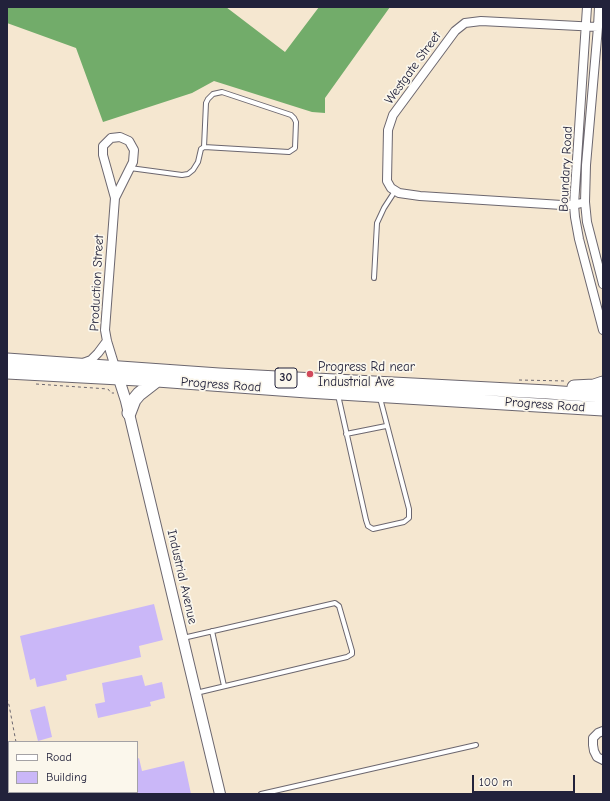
<!DOCTYPE html>
<html>
<head>
<meta charset="utf-8">
<style>
	body { margin:0 }
	#map { position:relative; width:610px; height:801px; overflow:hidden; background:#f5e7d0; font-family:"Comic Neue",sans-serif }
	canvas { display:block }
	.frame { position:absolute; inset:0; border:8px solid #22223b; pointer-events:none }
	.legend { position:absolute; left:8px; top:741px; width:130px; height:52px; box-sizing:border-box; background:#fbf7ec; border:1px solid #a4a2a5; margin:0; padding:5px 7px; list-style:none; font-size:12px; color:#22223b }
	.legend li { display:flex; align-items:center; gap:8px; height:20px }
	.legend b { width:20px; border:1px solid #a4a2a5 }
	.scale { position:absolute; left:472px; top:775px; width:103px; height:18px; box-sizing:border-box; border:2px solid #22223b; border-top:0; padding-left:5px; font-size:12px; line-height:14px; white-space:nowrap; color:#22223b; -webkit-text-stroke:3px #fbf7ec; paint-order:stroke }
</style>
</head>
<body>
<div id="map">
<canvas width="610" height="801"></canvas>
<div class="frame"></div>
<ul class="legend">
<li><b style="height:5px;background:#fff"></b>Road</li>
<li><b style="height:11px;background:#cab7f8"></b>Building</li>
</ul>
<div class="scale">100 m</div>
</div>
<script>
const c = document.querySelector('canvas').getContext('2d');
c.lineJoin = 'round';
function fill(path, color) { c.fillStyle = color; c.fill(path, 'evenodd'); }
const toPath = rows => new Path2D(rows.map(r => 'M' + r).join(''));
function strokePath(path, color, width, dash) { c.strokeStyle = color; c.lineWidth = width; c.lineCap = dash ? 'butt' : 'round'; c.setLineDash(dash || []); c.stroke(path); }
function write(font, color, halo, rows, align = 'center') {
  c.font = font + ' "Comic Neue",sans-serif'; c.lineWidth = 3.5; c.setLineDash([]); c.textBaseline = 'middle'; c.strokeStyle = halo; c.fillStyle = color; for (const [text, x, y, turn = 0] of rows) {
    c.save(); c.translate(x, y); c.rotate((+turn || 0) * Math.PI / 180); c.textAlign = isNaN(turn) ? turn : align; if (halo) c.strokeText(text, 0, 0); c.fillText(text, 0, 0); c.restore();
  }
}
const forest = toPath([
	[7,7,226,7,285,52,319,7,390,7,325,98,325,113,312,112,214,81,192,93,103,122,76,48,7,23]
]);
const building = toPath([
	[154,604,163,640,139,646,141,657,66,675,67,680,37,687,35,678,30,680,20,636],
	[142,675,145,686,162,682,165,698,150,702,151,706,98,718,95,704,105,702,102,683],
	[45,706,52,737,38,741,30,710],
	[139,758,142,771,184,761,191,794,137,794,137,759]
]);
const path = toPath([
	[519,380,566,381],
	[36,384,108,389,111,393,114,393],
	[7,698,9,705,16,742],
	[24,792,25,794]
]);
const service = toPath([
	[130,168,182,175,188,174,193,170,198,162,201,149,204,147,206,103,208,99,213,94,222,92,291,115,294,118,296,122,295,148,289,152,204,147],
	[374,278,377,223,384,208,395,191],
	[338,395,366,520,368,526,373,529,404,522,409,518,409,509,380,398],
	[346,434,386,426],
	[212,631,224,686],
	[183,638,335,603,339,606,352,651,352,654,347,657,196,693],
	[261,794,476,745]
]);
const minor = toPath([
	[587,7,574,205,575,217,579,239,603,330],
	[599,7,598,27,586,165,585,202,587,222,603,284],
	[115,198,133,162,134,150,129,141,120,137,111,138,103,146,103,155,115,198,105,330,107,341,115,367],
	[585,202,574,205,562,205,420,196,399,193,391,188,387,181,388,130,393,115,455,31,465,23,481,21,598,27],
	[83,363,91,360,98,353,107,341],
	[603,731,598,733,593,738,593,745,594,751,597,757,603,760]
]);
const tertiary = toPath([
	[117,373,126,401,220,794]
]);
const primary = toPath([
	[7,360,219,375,548,392,603,396],
	[7,372,157,380,307,391,603,409],
	[574,387,594,386,603,383],
	[129,413,134,400,139,394,157,380]
]);
const markers = [
	[310,374,4,"#d1495b"]
];
const shields = [
	[286,378,22]
];
const shieldNames = [
	["30",286,378]
];
const streetNames = [
	["Westgate Street",413,68,-54],
	["Boundary Road",566,169,-87],
	["Production Street",97,283,-87],
	["Progress Road",221,385,4],
	["Progress Road",545,405,4],
	["Industrial Avenue",182,577,77]
];
const poiNames = [
	["Progress Rd near",318,367],
	["Industrial Ave",318,382]
];
fill(forest, '#72ac6a');
fill(building, '#cab7f8');
strokePath(service, '#6c676f', 6);
strokePath(minor, '#6c676f', 10);
strokePath(tertiary, '#6c676f', 12);
strokePath(primary, '#6c676f', 15);
strokePath(path, '#6c676f', 1, [3, 3]);
strokePath(service, '#fff', 4);
strokePath(minor, '#fff', 8);
strokePath(tertiary, '#fff', 10);
strokePath(primary, '#fff', 13);
for (const [x, y, r, color] of markers) { const dot = new Path2D(); dot.arc(x, y, r, 0, 2 * Math.PI); c.fillStyle = color; c.fill(dot); strokePath(dot, '#fbf7ec', 1.5); }
for (const [x, y, w] of shields) { const box = new Path2D(); box.roundRect(x - w / 2, y - 10, w, 20, 3); c.fillStyle = '#fbf7ec'; c.fill(box); strokePath(box, '#22223b', 1); }
write('bold 12px', '#22223b', null, shieldNames);
write('13px', '#22223b', '#fbf7ec', streetNames);
write('13px', '#22223b', '#fbf7ec', poiNames, 'left');
</script>
</body>
</html>
